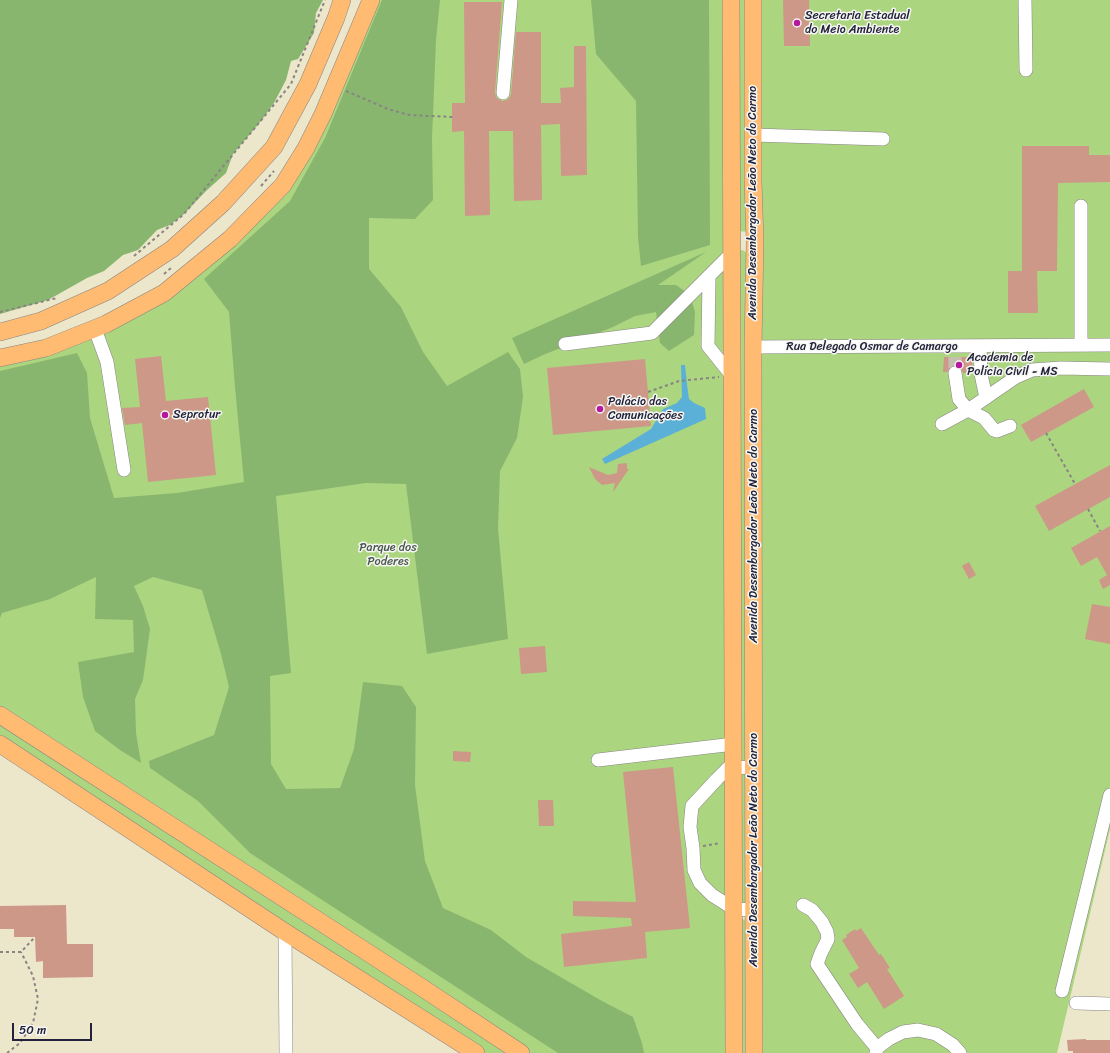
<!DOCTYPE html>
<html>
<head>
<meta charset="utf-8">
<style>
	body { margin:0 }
	#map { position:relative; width:1110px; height:1053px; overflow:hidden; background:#ece6cb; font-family:Sriracha,sans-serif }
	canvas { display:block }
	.scale { position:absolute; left:12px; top:1023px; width:80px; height:18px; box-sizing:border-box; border:2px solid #22223b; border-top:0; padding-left:5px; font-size:12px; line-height:14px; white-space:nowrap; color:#22223b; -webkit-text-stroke:3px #f6f6f2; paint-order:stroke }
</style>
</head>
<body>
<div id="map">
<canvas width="1110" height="1053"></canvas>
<div class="scale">50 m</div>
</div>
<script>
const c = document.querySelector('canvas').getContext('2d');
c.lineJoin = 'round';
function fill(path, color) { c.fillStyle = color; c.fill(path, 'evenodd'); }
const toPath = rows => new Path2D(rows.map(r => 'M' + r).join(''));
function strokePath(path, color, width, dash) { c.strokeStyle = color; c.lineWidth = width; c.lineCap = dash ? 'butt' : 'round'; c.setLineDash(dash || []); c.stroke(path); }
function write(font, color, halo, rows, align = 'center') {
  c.font = font + ' Sriracha,sans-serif'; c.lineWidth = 3; c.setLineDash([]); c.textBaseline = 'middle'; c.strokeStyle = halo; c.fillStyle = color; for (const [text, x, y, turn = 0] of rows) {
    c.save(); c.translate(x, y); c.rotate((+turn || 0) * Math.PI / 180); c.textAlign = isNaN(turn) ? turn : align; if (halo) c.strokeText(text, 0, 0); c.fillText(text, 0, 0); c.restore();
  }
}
const green = toPath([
	[371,0,731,0,734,1053,521,1053,0,715,0,358,164,293,283,185],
	[737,0,751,0,750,232,737,231],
	[753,0,1110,0,1110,829,1057,1053,754,1053],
	[742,250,748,253,750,760,744,762,738,760,736,252],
	[0,721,509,1053,482,1053,0,739],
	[748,770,746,903,741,903,739,771],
	[741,919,746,920,750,1053,739,1053]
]);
const forest = toPath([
	[0,0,323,0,316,13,314,33,298,59,291,61,286,80,274,103,261,121,233,154,226,173,206,191,184,214,170,225,157,230,138,250,123,255,104,271,87,278,48,300,0,314],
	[382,0,440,0,436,40,432,139,433,200,415,219,369,218,369,269,401,307,423,352,447,386,508,352,520,369,523,397,517,438,500,471,498,528,508,639,427,654,406,484,366,483,276,496,291,673,270,676,271,764,286,789,340,788,354,749,363,682,402,686,416,707,415,785,425,861,443,908,491,930,526,957,602,1001,633,1017,642,1043,644,1053,558,1053,376,935,250,853,198,801,150,768,149,761,214,735,229,687,221,654,202,590,153,577,134,586,143,606,150,629,143,680,135,699,136,733,141,763,120,750,95,731,83,697,78,662,134,652,133,620,95,619,96,577,50,599,2,613,0,618,0,371,77,353,87,373,90,418,114,498,177,493,244,482,235,387,229,312,204,279,290,201,325,138],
	[591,0,709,0,710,245,641,266,638,237,636,101,596,54],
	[706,252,658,285,676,285,690,295,695,312,694,335,669,351,660,343,656,312,635,316,613,327,543,355,524,364,512,338]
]);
const water = toPath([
	[681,365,685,365,687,384,689,399,694,403,705,408,706,419,605,464,602,459,651,429,663,409,677,403,682,397]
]);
const building = toPath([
	[783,0,809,0,810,46,784,46],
	[464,2,502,2,495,92,496,97,498,99,502,101,507,100,510,97,511,94,516,32,541,32,541,103,561,103,560,88,574,87,574,46,586,46,587,175,561,176,560,124,541,125,542,200,514,201,513,131,489,131,490,215,465,216,464,131,452,132,452,103,465,103],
	[1022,146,1089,146,1089,155,1110,155,1110,182,1058,183,1057,271,1037,271,1038,313,1008,313,1008,271,1022,271],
	[161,356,166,401,208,397,216,475,148,482,142,423,125,425,122,408,140,407,135,359],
	[944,357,972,357,973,373,963,373,961,368,958,366,954,365,950,367,947,372,943,372],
	[645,359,651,426,553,435,547,368],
	[1084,389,1094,407,1031,442,1021,425],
	[627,463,627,469,629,469,613,492,615,483,602,485,595,479,589,467,608,475,617,473,618,464],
	[1110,465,1110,497,1049,531,1035,506],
	[1110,526,1110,585,1103,589,1099,580,1107,575,1097,557,1081,566,1071,548],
	[969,562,976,575,969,579,962,566],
	[1092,604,1110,607,1110,644,1085,639],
	[545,646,547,672,521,674,519,648],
	[453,751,471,752,470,762,453,761],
	[673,767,690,928,645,932,647,958,564,967,561,934,632,926,631,918,573,916,573,901,636,902,623,772],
	[538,800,553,800,554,826,539,826],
	[66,905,67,944,93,944,93,977,43,978,43,961,36,962,35,937,14,937,14,929,0,929,0,906],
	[861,928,879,955,881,954,890,968,887,969,904,996,884,1009,867,982,858,988,849,974,859,968,842,940,847,937,846,935,855,929,856,931],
	[1086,1039,1086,1040,1110,1040,1110,1053,1073,1053,1073,1051,1068,1051,1067,1040]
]);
const minorTunnel = toPath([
	[955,357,955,373]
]);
const path = toPath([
	[346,91,388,109,409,115,452,117],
	[261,186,274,171],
	[134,256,184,214,291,84,325,0],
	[164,274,171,268],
	[0,312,57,298],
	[648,392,679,381,719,377],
	[1046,433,1075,484],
	[1088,509,1100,531],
	[703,846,720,843],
	[0,952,21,952,35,937],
	[7,1053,20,1043,33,1023,38,999,33,976,21,952]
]);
const minor = toPath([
	[1025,0,1026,70],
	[503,93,511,0],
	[753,135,883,139],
	[709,276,708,346,732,376],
	[95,329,107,362,124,470],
	[565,344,652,333,732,253],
	[1081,345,1081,206],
	[980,346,981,374,986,398],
	[753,347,1110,345],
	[955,373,959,399,968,410,984,418,994,430,997,431,1010,426],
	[942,424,968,410,1016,377,1032,370,1061,368,1110,369],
	[598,760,734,744],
	[754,767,728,768,717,779,692,806,690,827,693,848,694,870,700,883,712,895,734,909,754,910],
	[803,905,812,910,822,922,827,932,828,939,821,953,817,964,857,1024,877,1048],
	[285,932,286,1053],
	[1062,991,1110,795],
	[1076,1003,1110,1004],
	[876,1053,877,1048,889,1039,903,1032,918,1030,936,1034,953,1045,960,1053]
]);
const major = toPath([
	[731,0,734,1053],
	[753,0,753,181,755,241,753,347,754,1053],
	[0,332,41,321,108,291,172,249,223,203,274,147,308,84,336,18,342,0],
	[0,358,46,348,106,324,164,293,230,239,283,185,306,148,323,114,371,0],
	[0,715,418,985,521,1053],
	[0,744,285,932,476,1053]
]);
const markers = [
	[797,23,4,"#b5179e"],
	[959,365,4,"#b5179e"],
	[600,409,4,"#b5179e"],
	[165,415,4,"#b5179e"]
];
const poiNames = [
	["Secretaria Estadual",805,16],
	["do Meio Ambiente",805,30],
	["Academia de",967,358],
	["Polícia Civil - MS",967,372],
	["Palácio das",608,402],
	["Comunicações",608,416],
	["Seprotur",173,415]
];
const streetNames = [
	["Avenida Desembargador Leão Neto do Carmo",753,203,-90],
	["Rua Delegado Osmar de Camargo",872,347],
	["Avenida Desembargador Leão Neto do Carmo",754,526,-90],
	["Avenida Desembargador Leão Neto do Carmo",754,850,-90]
];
const parkNames = [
	["Parque dos",388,548],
	["Poderes",388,562]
];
fill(green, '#acd580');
fill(forest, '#89b66e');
fill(water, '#5ab0d7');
fill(building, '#cd9888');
strokePath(minorTunnel, '#c4bfae', 13, [13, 6]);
strokePath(minor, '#878483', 14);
strokePath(major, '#878483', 18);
strokePath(path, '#878483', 2, [3, 3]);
strokePath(minor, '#fff', 13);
strokePath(major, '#febb71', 17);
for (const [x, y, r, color] of markers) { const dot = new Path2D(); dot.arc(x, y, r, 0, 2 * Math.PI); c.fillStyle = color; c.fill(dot); strokePath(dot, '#f6f6f2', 1.5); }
write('12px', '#22223b', '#f6f6f2', poiNames, 'left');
write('12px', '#22223b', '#f6f6f2', streetNames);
write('12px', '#4b5850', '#f6f6f2', parkNames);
</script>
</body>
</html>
